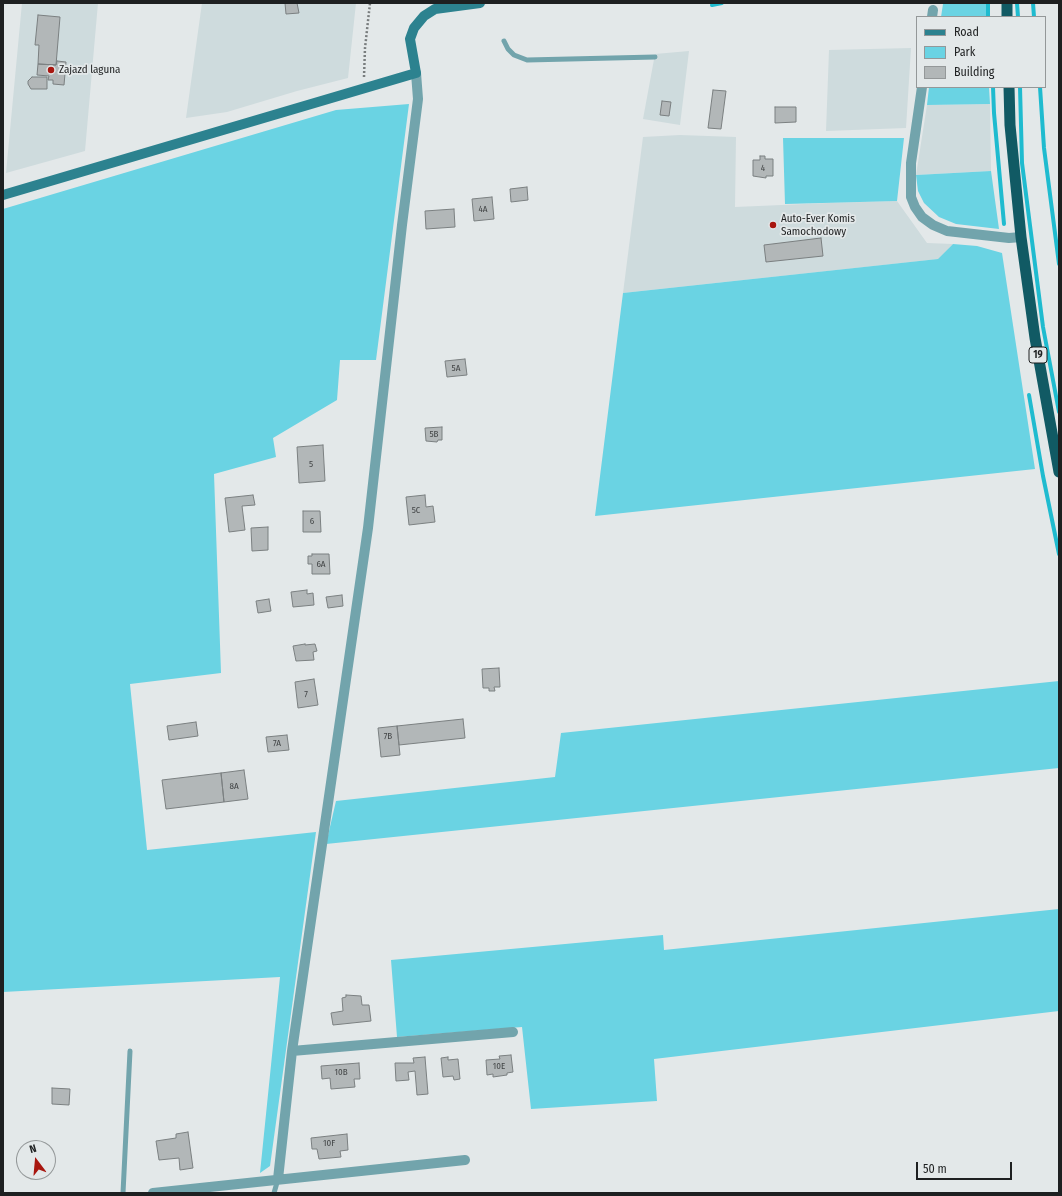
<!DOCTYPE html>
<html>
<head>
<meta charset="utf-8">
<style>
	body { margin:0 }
	#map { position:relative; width:1062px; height:1196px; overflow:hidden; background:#e3e8e9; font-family:"Fira Sans Condensed",sans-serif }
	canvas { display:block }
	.frame { position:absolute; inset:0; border:4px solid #1e2021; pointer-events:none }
	.legend { position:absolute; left:916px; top:16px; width:130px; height:72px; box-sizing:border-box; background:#e3e8e9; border:1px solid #949899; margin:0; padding:5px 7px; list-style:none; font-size:12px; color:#1e2021 }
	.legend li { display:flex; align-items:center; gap:8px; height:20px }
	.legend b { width:20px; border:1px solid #949899 }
	.north { position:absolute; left:16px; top:1140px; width:40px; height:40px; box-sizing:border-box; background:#e3e8e9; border:1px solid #949899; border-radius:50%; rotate:344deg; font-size:11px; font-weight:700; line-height:16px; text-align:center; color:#1e2021 }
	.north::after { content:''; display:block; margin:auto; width:14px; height:18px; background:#a8160f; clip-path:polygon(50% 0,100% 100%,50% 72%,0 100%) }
	.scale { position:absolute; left:916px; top:1162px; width:96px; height:18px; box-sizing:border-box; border:2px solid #1e2021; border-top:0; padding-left:5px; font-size:12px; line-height:14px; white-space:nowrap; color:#1e2021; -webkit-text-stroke:3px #e3e8e9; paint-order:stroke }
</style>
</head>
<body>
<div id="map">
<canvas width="1062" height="1196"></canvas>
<div class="frame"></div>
<ul class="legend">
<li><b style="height:5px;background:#2c828f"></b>Road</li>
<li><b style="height:11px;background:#6ad3e3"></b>Park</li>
<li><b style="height:11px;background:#b2b7b8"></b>Building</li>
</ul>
<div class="north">N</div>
<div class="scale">50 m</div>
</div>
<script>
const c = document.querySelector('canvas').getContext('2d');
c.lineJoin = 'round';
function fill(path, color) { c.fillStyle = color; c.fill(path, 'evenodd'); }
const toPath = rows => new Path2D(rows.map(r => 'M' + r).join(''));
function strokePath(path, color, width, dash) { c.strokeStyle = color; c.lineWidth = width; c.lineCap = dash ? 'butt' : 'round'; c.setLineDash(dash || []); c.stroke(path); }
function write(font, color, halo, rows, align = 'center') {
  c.font = font + ' "Fira Sans Condensed",sans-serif'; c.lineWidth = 3.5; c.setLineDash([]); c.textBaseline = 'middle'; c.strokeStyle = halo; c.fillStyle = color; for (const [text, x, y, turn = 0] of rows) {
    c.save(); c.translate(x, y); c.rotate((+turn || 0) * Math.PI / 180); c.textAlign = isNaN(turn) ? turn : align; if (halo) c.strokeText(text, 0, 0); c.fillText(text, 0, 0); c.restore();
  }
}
const built = toPath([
	[22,3,98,3,85,151,6,173],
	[202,3,356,3,348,78,297,91,227,112,186,118],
	[911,48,906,128,826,131,829,50],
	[689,51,680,125,643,119,655,54],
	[990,104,991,171,916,175,927,105],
	[680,135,736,137,735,207,828,203,897,201,927,243,953,244,939,259,623,293,643,137]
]);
const green = toPath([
	[947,3,987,3,987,17,941,17,943,4],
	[929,87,989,87,990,104,927,105],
	[409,104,376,360,340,360,337,400,273,438,276,457,214,474,221,673,130,684,147,850,316,832,270,1166,260,1173,280,977,3,992,3,209,336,110],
	[783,138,904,138,897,201,785,204],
	[991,171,999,229,956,224,939,217,924,203,918,191,916,175],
	[953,244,977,246,1002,253,1035,469,595,516,623,293,938,259],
	[1059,681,1059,768,326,844,336,801,555,777,561,733],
	[1059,909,1059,1011,654,1059,657,1101,531,1109,522,1027,397,1037,391,960,663,935,664,950]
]);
const stream = toPath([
	[1017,3,1018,17],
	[1033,3,1034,17],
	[712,5,722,3],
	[988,17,988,3],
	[993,87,994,113,1004,224],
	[1020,87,1022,163,1043,327,1059,412],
	[1040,87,1044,148,1059,264],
	[1029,395,1043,476,1059,554]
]);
const building = toPath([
	[285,3,297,3,299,13,286,14,285,3],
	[38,15,60,17,56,65,38,64,39,45,35,45,38,15],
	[57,61,66,62,64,85,53,84,53,80,48,80,49,76,37,75,38,64,56,65,57,61],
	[32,77,47,77,47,89,31,89,28,84,28,81,32,77],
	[713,90,726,91,721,129,708,128,713,90],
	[662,101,671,102,669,116,660,115,662,101],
	[775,107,796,107,796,122,775,123,775,107],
	[760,156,765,156,765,159,773,159,773,176,766,176,766,178,753,176,753,160,760,160,760,156],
	[527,187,528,200,511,202,510,189,527,187],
	[492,197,494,219,474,221,472,199,492,197],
	[454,209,455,227,426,229,425,211,454,209],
	[821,238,823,256,766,262,764,245,821,238],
	[465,359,467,375,447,377,445,361,465,359],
	[442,427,442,440,438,440,437,442,426,441,425,428,442,427],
	[323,445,325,481,299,483,297,447,323,445],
	[253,495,255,505,242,506,245,530,229,532,225,498,253,495],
	[425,495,426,507,433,506,435,522,409,525,406,497,425,495],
	[303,511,320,511,321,532,303,532,303,511],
	[268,527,268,550,252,551,251,528,268,527],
	[312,554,329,554,330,574,312,574,312,564,308,564,308,556,312,556,312,554],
	[307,590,307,594,313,593,314,605,293,607,291,592,307,590],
	[342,595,343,606,328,608,326,597,342,595],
	[269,599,271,611,258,613,256,601,269,599],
	[305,644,305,645,315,644,317,651,313,652,314,660,296,661,293,646,305,644],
	[499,668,500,687,494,687,495,691,489,691,489,688,483,688,482,669,499,668],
	[314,679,318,705,298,708,295,682,314,679],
	[463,719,465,738,399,745,397,726,463,719],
	[196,722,198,736,169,740,167,726,196,722],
	[397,726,400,755,381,757,378,728,397,726],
	[287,735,289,750,268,752,266,737,287,735],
	[244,770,248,799,224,802,221,773,244,770],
	[221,773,224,802,166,809,162,780,221,773],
	[346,995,361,996,362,1005,369,1005,371,1021,333,1025,331,1013,343,1011,342,998,346,997,346,995],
	[511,1055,513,1072,507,1073,507,1075,493,1077,493,1074,487,1075,486,1060,500,1059,499,1056,511,1055],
	[425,1057,428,1094,417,1095,415,1071,408,1072,409,1080,396,1081,395,1063,414,1063,413,1058,425,1057],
	[448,1057,448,1060,458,1059,460,1079,454,1080,453,1076,443,1077,441,1058,448,1057],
	[359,1063,360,1079,354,1079,355,1087,331,1089,330,1078,322,1079,321,1066,359,1063],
	[52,1088,70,1089,69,1105,52,1104,52,1088],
	[188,1132,193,1168,180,1170,179,1158,159,1160,156,1141,176,1138,176,1134,188,1132],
	[347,1134,348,1150,340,1151,341,1157,319,1159,317,1149,312,1149,311,1138,347,1134]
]);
const path = toPath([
	[364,77,365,48,370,3]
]);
const service = toPath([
	[504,41,508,49,514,55,527,60,655,57],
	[123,1193,130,1051],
	[274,1193,278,1179]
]);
const minor = toPath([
	[932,17,933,10],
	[922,87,911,163,911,197,915,207,922,217,933,225,947,231,1009,238,1021,237],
	[292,1051,513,1032],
	[278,1179,292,1051,368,528,402,225,418,99,416,73],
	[153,1193,465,1160]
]);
const secondary = toPath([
	[3,195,416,73,410,39,414,28,424,16,435,9,480,3]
]);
const trunk = toPath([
	[1007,3,1007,17],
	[1009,87,1010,125,1021,237,1035,338,1059,472]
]);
const markers = [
	[51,70,4,"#a8160f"],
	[773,225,4,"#a8160f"]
];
const numberNames = [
	["4",763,168],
	["4A",483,209],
	["5A",456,368],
	["5B",434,434],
	["5",311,464],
	["5C",416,510],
	["6",312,521],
	["6A",321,564],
	["7",306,694],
	["7B",388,736],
	["7A",277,743],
	["8A",234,786],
	["10E",499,1066],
	["10B",341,1072],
	["10F",329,1143]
];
const shields = [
	[1038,355,18]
];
const shieldNames = [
	["19",1038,355]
];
const poiNames = [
	["Zajazd laguna",59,70],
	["Auto-Ever Komis",781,219],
	["Samochodowy",781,232]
];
fill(built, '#cedbdd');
fill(green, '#6ad3e3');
strokePath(stream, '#1fbbcf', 4);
fill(building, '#b2b7b8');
strokePath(building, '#7b8081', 1);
strokePath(path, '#797d7e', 2.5, [2, 2]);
strokePath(service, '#72a4ac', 5);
strokePath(minor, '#72a4ac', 10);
strokePath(secondary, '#2c828f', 10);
strokePath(trunk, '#115a64', 11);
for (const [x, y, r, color] of markers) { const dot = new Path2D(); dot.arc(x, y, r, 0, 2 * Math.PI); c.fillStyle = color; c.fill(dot); strokePath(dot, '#e3e8e9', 1.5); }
write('9px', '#434647', null, numberNames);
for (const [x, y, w] of shields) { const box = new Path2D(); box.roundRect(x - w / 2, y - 8, w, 16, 3); c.fillStyle = '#e3e8e9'; c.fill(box); strokePath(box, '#1e2021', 1); }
write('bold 10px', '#1e2021', null, shieldNames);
write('11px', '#1e2021', '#e3e8e9', poiNames, 'left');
</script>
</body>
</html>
